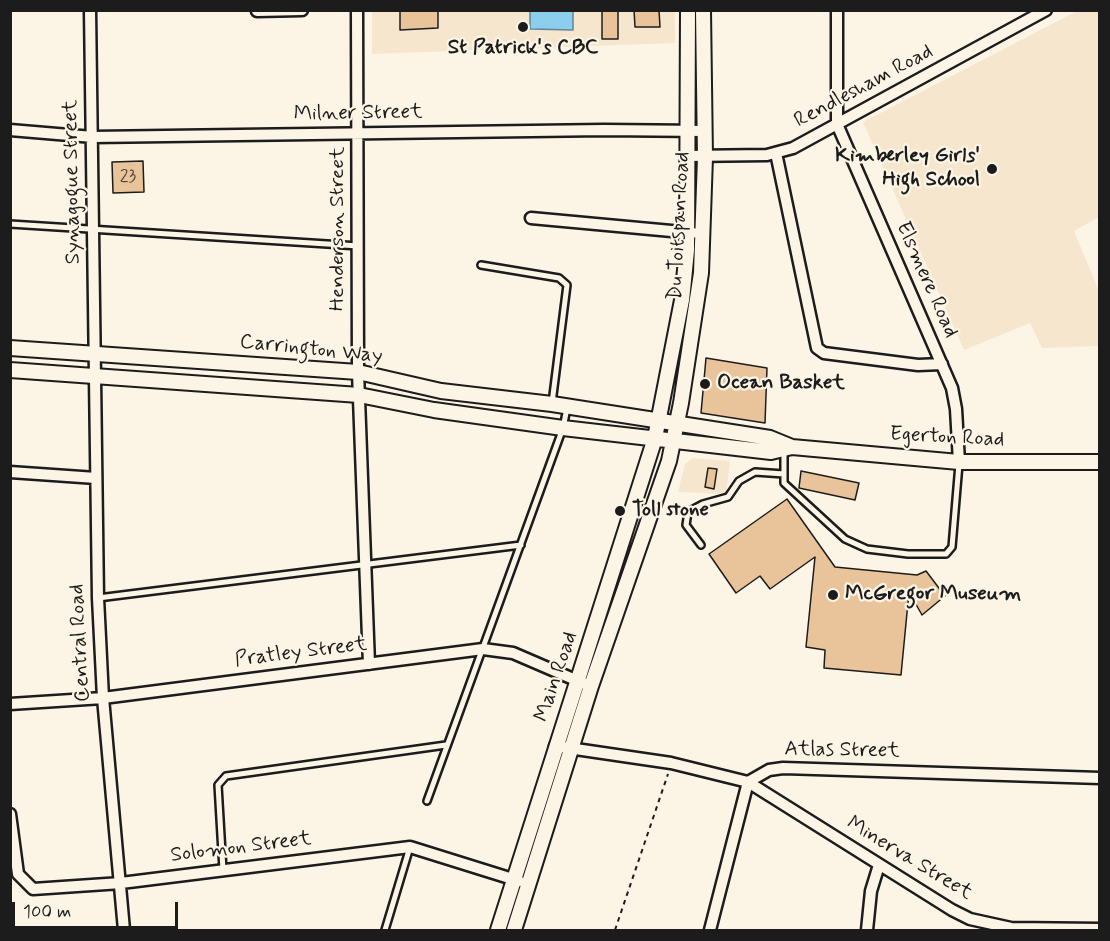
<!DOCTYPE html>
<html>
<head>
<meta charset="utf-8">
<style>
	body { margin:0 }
	#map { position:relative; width:1110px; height:941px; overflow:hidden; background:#fcf5e5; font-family:Mynerve,sans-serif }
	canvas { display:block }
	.frame { position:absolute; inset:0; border:12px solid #1c1c1c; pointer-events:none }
	.scale { position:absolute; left:12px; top:902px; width:166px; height:27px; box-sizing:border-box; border:3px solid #1c1c1c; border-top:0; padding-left:8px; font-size:18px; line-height:21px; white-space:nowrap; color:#1c1c1c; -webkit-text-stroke:4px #fcf5e5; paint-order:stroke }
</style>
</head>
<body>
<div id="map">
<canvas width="1110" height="941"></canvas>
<div class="frame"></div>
<div class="scale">100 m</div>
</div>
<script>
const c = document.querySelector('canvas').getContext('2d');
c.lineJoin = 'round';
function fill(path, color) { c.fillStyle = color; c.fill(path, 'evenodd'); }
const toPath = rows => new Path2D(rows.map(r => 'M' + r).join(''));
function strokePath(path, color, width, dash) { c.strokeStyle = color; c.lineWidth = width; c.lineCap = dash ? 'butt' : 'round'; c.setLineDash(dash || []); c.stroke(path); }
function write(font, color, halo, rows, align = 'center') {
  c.font = font + ' Mynerve,sans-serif'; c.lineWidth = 4.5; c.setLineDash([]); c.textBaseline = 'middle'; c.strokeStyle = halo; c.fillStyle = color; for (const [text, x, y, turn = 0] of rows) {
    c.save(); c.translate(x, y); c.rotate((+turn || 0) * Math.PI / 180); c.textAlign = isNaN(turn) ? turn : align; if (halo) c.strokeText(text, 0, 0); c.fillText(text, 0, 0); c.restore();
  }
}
const built = toPath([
	[372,11,675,11,675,43,372,54],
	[1077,11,1099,11,1099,217,1074,231,1099,291,1099,346,1042,348,1030,323,964,350,863,122],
	[693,458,730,461,726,494,678,492,685,464]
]);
const water = toPath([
	[530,11,573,11,573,30,530,29,530,11]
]);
const building = toPath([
	[400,10,438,10,438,28,400,30,400,10],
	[602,10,618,10,618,39,602,39,602,10],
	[634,10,659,10,660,27,635,27,634,10],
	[143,161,144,192,113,193,112,162,143,161],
	[706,358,767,368,765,423,701,413,706,358],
	[708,468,717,469,714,489,705,487,708,468],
	[801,471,859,483,855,500,799,488,801,471],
	[787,499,835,567,917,575,926,571,945,596,922,615,909,592,901,675,824,668,825,650,806,647,815,557,770,589,760,576,736,593,709,554,787,499]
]);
const path = toPath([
	[615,930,668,774]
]);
const service = toPath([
	[10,224,359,246],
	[481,265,559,278,567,285,552,403],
	[784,451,784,483,833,528,845,539,867,549,908,554,946,554,952,547,959,464],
	[701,545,686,525,688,512,703,504,728,497,739,481,755,472,784,474],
	[98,598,521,545],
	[427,801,563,428,567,408],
	[223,870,218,785,226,776,446,745],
	[385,930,410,847]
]);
const minor = toPath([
	[90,10,98,598,103,698,124,930],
	[357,10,358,372,369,664],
	[837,10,837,124,952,388,956,409,959,462],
	[257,11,302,10],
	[10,130,93,137,604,130,705,131],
	[776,153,817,348,824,353,918,365,942,364],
	[688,156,767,155,793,148,1046,10],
	[531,218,693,233],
	[10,472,96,478],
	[10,704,103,698,483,649,513,653,585,684],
	[555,746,671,763,748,782,952,910,970,919,1011,928,1100,929],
	[748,782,769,770,783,768,1100,778],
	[10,814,18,874,33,889,121,883,410,847,519,881],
	[710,930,748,782],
	[867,930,871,891,879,865]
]);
const tertiary = toPath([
	[10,348,358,372,441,391,552,404,770,438,792,447,959,462,1100,462],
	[10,370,359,395,434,410,563,428,771,452,792,447],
	[498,930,655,438,682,300,687,250,688,10],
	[514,930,591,686,669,461,681,403,701,273,705,157,703,10]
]);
const markers = [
	[523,27,6,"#1c1c1c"],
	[992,169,6,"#1c1c1c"],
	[705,384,6,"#1c1c1c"],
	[620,511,6,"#1c1c1c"],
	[833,595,6,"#1c1c1c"]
];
const numberNames = [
	["23",128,177]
];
const poiNames = [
	["St Patrick's CBC",523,49,"center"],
	["Kimberley Girls'",980,157,"right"],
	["High School",980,181,"right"],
	["Ocean Basket",717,384],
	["Toll stone",632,511],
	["McGregor Museum",845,595]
];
const streetNames = [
	["Rendlesham Road",864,87,-28],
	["Milner Street",358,114,-1],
	["Synagogue Street",73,182,-91],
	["Du Toitspan Road",680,226,-87],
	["Henderson Street",339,229,-90],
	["Elsmere Road",926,280,66],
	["Carrington Way",311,350,6],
	["Egerton Road",947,438,3],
	["Central Road",81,643,-93],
	["Pratley Street",301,653,-7],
	["Main Road",557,677,-71],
	["Atlas Street",842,751,1],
	["Solomon Street",241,848,-7],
	["Minerva Street",909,859,31]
];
fill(built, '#f6e6ce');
fill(water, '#8bceed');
strokePath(water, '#5f8799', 1.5);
fill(building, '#e9c399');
strokePath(building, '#1c1c1c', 1.5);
strokePath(service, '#1c1c1c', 10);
strokePath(minor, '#1c1c1c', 15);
strokePath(tertiary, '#1c1c1c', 18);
strokePath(path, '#1c1c1c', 2, [4.5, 4.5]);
strokePath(service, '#fcf5e5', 5);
strokePath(minor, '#fcf5e5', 10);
strokePath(tertiary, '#fcf5e5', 14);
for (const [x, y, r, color] of markers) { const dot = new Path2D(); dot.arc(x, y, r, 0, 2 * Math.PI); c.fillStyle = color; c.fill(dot); strokePath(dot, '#fcf5e5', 2); }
write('18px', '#4f463b', null, numberNames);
write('bold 21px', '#1c1c1c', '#fcf5e5', poiNames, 'left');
write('21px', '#1c1c1c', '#fcf5e5', streetNames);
</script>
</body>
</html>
